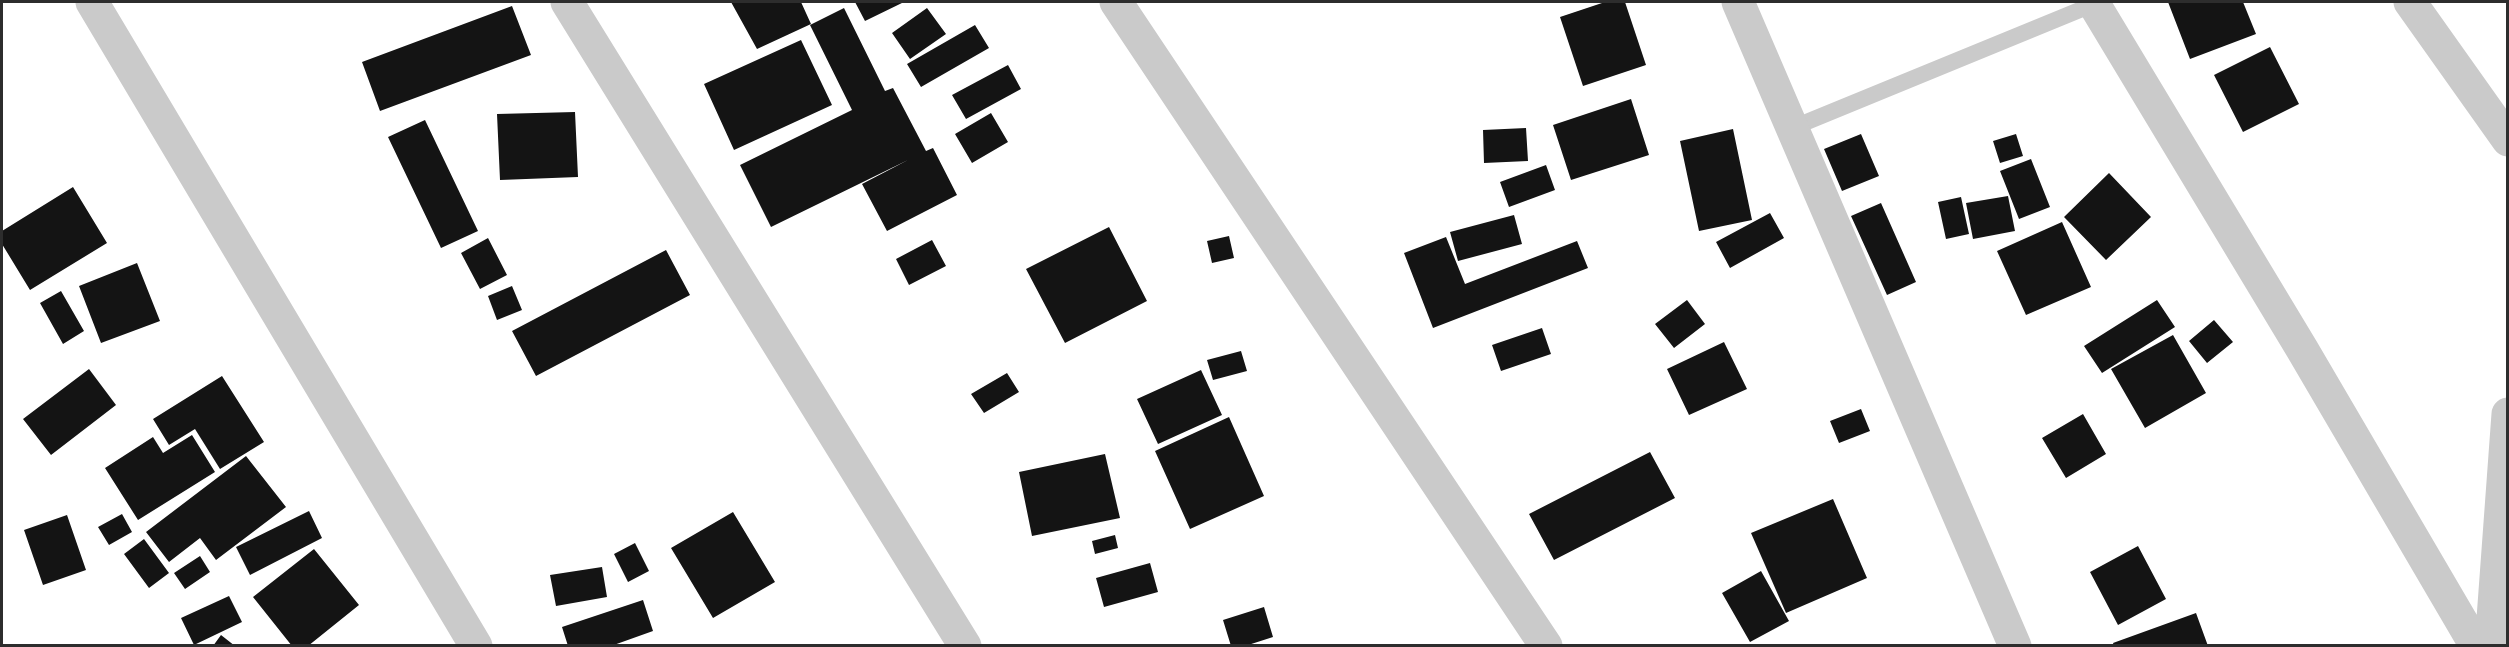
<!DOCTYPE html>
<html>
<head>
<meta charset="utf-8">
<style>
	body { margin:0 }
	#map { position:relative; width:2509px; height:647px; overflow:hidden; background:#fff; font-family:Rubik,sans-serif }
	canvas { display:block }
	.frame { position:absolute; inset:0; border:3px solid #2d2d2d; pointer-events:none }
</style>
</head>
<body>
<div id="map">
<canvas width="2509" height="647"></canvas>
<div class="frame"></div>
</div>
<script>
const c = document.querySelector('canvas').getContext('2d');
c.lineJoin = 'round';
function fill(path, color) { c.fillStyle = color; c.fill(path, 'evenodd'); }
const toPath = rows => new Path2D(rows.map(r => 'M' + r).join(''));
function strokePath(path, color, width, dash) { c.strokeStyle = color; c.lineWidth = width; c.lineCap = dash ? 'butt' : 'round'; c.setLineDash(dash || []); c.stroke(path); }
const building = toPath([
	[731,2,801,2,811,24,757,49],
	[855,2,904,2,865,21],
	[1605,2,1625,2,1646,65,1583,86,1560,17],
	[2168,2,2243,2,2256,34,2190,59],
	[512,6,531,55,380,111,362,62],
	[844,8,885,91,893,88,926,151,933,148,957,195,887,231,862,184,908,160,771,227,740,165,852,110,810,25],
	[927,8,946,34,910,59,892,33],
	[975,25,989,48,921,87,907,64],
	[801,40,832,105,734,150,704,84],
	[2270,47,2299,104,2243,132,2214,75],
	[1008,65,1021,89,966,119,952,95],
	[1631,99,1649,155,1571,180,1553,125],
	[575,112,578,177,500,180,497,114],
	[991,113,1008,142,972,163,955,134],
	[425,120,478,231,441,248,388,137],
	[1526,128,1528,161,1484,163,1483,130],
	[1733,129,1752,220,1699,231,1680,141],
	[1861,134,1879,176,1842,191,1824,149],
	[2016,134,2023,156,2000,163,1993,141],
	[2031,159,2050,207,2019,219,2000,171],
	[1546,165,1555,190,1509,207,1500,182],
	[2109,173,2151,217,2106,260,2064,217],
	[73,187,107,243,30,290,2,244,2,231],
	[2008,196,2015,231,1973,239,1966,203],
	[1961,197,1969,234,1946,239,1938,202],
	[1881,203,1916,282,1887,295,1851,216],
	[1770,213,1784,238,1730,268,1716,242],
	[1514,215,1522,244,1458,261,1450,232],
	[2062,222,2091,287,2026,315,1997,251],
	[1109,227,1147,301,1065,343,1026,269],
	[1229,236,1234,258,1212,263,1207,241],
	[1446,237,1465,284,1577,241,1588,268,1433,328,1404,253],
	[488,238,507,275,480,289,461,253],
	[932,240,946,266,909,285,896,259],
	[666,250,690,295,536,376,512,331],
	[137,263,160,321,101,343,79,286],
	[512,286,522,310,497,320,488,296],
	[61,291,84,331,63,344,40,303],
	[1687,300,1705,324,1674,348,1655,324],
	[2157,300,2175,327,2102,373,2084,346],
	[2214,320,2233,342,2207,363,2189,341],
	[1542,328,1551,354,1501,371,1492,345],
	[2173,335,2206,393,2145,428,2111,369],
	[1724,342,1747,389,1689,415,1667,369],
	[1241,351,1247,371,1213,380,1207,360],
	[89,369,116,405,51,455,23,419],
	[1201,370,1222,415,1158,444,1137,399],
	[1007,373,1019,392,984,413,971,394],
	[222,376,264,442,220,469,195,429,169,445,153,419],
	[1861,409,1870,431,1839,443,1830,421],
	[2083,414,2106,454,2066,478,2042,438],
	[1229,417,1264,496,1190,529,1155,451],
	[192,435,215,472,138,520,105,468,153,437,163,453],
	[1650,452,1675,498,1554,560,1529,514],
	[1105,454,1120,518,1032,536,1019,472],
	[246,456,286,507,216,560,200,538,169,562,146,532],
	[1833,499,1867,578,1786,613,1751,533],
	[309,511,322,538,250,575,236,547],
	[733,512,775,582,713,618,671,548],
	[122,514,132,532,109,545,98,527],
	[67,515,86,570,43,585,24,530],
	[1115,535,1118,548,1095,554,1092,541],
	[144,539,169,573,149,588,124,554],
	[635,543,649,571,628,582,614,554],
	[2138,546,2166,599,2118,625,2090,572],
	[314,549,359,605,308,646,292,646,253,597],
	[200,556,210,572,185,589,174,573],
	[1150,563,1158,592,1104,607,1096,578],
	[602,567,607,597,556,606,550,575],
	[1761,571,1789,621,1750,642,1722,593],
	[229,596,242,622,194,645,181,618],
	[643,600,653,631,611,646,568,646,562,627],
	[1264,607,1273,637,1245,646,1231,646,1223,620],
	[2196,613,2208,646,2114,646,2113,643],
	[221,635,235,646,213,646]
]);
const lane = toPath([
	[1792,128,2099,2]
]);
const street = toPath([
	[92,2,476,646],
	[567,2,965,646],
	[1116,2,1546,646],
	[1738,2,2015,646],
	[2410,2,2508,140],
	[2094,4,2302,349,2476,646],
	[2491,646,2508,414]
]);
fill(building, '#141414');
strokePath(lane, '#cacaca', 16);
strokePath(street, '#cacaca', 33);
</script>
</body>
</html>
